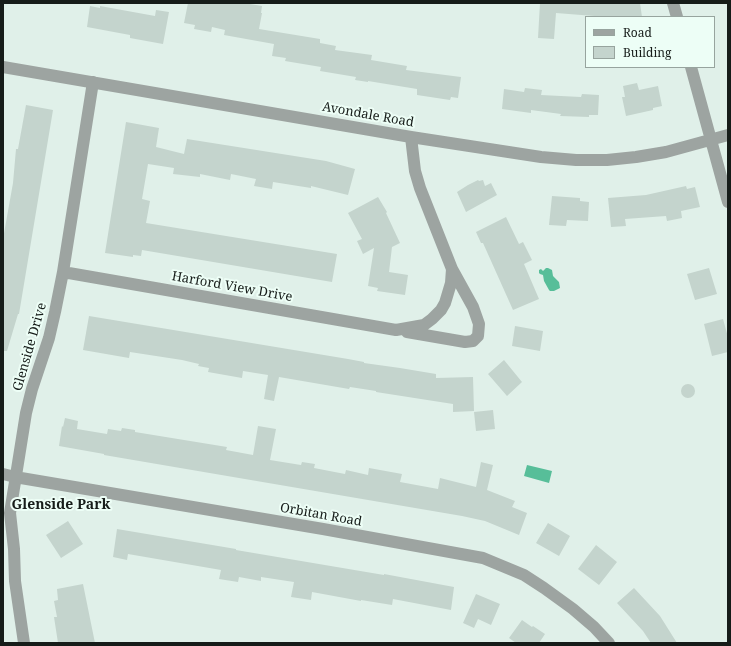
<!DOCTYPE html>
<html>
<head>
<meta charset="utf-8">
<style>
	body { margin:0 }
	#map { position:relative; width:731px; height:646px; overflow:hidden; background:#e0f0e9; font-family:"Noto Serif",serif }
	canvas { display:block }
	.frame { position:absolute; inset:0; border:4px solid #161c19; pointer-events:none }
	.legend { position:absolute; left:585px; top:16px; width:130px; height:52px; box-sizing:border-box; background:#edfef6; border:1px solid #97a49e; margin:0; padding:5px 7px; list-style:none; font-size:12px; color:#161c19 }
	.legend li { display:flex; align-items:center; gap:8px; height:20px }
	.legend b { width:20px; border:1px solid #97a49e }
</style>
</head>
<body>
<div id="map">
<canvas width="731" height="646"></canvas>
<div class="frame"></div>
<ul class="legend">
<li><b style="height:5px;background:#9da4a1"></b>Road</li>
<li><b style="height:11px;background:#c4d4cd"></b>Building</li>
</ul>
</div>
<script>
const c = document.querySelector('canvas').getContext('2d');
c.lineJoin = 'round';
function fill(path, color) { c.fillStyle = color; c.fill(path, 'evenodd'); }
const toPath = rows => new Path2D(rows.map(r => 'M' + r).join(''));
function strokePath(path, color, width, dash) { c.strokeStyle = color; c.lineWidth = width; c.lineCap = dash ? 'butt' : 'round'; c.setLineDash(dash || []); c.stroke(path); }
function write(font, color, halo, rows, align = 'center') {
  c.font = font + ' "Noto Serif",serif'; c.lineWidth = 4; c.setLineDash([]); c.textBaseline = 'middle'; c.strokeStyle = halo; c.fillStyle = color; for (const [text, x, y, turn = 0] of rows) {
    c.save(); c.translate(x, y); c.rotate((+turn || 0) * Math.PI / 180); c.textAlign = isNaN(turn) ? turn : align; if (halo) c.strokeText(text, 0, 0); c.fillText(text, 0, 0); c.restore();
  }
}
const water = toPath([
	[546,268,548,268,552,270,553,276,559,282,560,288,554,291,550,291,549,290,544,281,543,275,540,274,539,273,539,270,541,269,543,271],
	[527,465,552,471,549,483,524,476]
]);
const building = toPath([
	[188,3,244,3,262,6,261,13,262,13,259,29,320,39,320,43,336,46,335,50,372,55,371,60,407,66,406,70,461,77,458,98,451,97,450,100,417,95,417,89,368,81,368,82,355,80,356,77,320,71,321,67,285,61,286,58,272,56,274,44,224,35,225,30,212,27,211,32,194,29,195,25,184,23],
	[540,3,640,3,642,17,607,17,556,13,554,39,538,38],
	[90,6,100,8,100,6,155,16,156,10,169,12,163,44,130,38,130,35,87,27],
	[637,83,639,90,658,86,662,106,653,108,653,110,626,116,622,97,625,97,623,86],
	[525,88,542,90,541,95,581,97,582,94,599,95,598,115,589,115,589,117,560,116,561,114,531,110,531,113,502,109,504,89,524,92],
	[26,105,53,110,19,314,18,314,7,351,3,351,3,239,13,183,16,149,18,149],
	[126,122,159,128,156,147,184,154,187,139,326,161,355,169,348,195,311,186,311,188,273,182,272,189,254,186,256,179,231,174,230,180,200,174,200,177,173,174,174,168,148,164,142,199,150,201,146,223,337,254,332,282,142,250,141,256,133,255,133,257,105,253],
	[478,180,479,181,483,180,485,186,491,183,497,195,466,212,457,192,468,185],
	[686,186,687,189,695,187,700,207,681,211,682,218,667,221,666,216,625,219,626,226,611,227,608,198,646,195],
	[552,196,580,198,580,201,589,202,588,221,567,220,566,226,549,225],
	[378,197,387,212,386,213,400,243,392,247,389,272,408,275,405,295,377,291,378,288,368,286,374,248,363,254,357,241,362,239,348,213],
	[506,217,519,244,523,242,532,260,524,264,539,299,513,310,483,243,481,243,476,232],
	[709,268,717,294,695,300,687,274],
	[89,316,348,359,364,362,364,363,400,368,436,374,436,378,473,377,474,411,453,412,453,404,376,392,376,391,350,387,349,389,279,377,274,401,264,399,268,375,243,371,242,378,208,372,209,368,198,366,199,364,182,360,130,352,129,358,83,350],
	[723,319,728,337,728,352,712,356,704,324],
	[515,326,543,331,540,351,512,346],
	[504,360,522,382,507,396,488,374],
	'681 391a7 7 0 1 1 14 0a7 7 0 1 1-14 0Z',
	[493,410,495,429,476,431,474,412],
	[65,418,78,421,77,429,107,434,108,429,121,431,122,428,135,430,135,432,227,447,226,450,253,455,258,426,276,429,270,460,301,465,302,462,315,464,314,468,345,474,346,470,368,475,369,468,402,474,400,482,438,489,440,478,476,487,481,462,493,465,487,490,515,501,512,507,527,513,519,535,485,521,462,516,104,455,104,454,59,446,62,426,63,427],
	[68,521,83,544,61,558,46,535],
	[548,523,570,536,559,556,536,543],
	[117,529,236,549,236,550,384,575,384,574,454,587,451,610,393,599,392,605,361,600,361,601,312,592,311,600,291,597,294,582,261,577,261,581,239,577,238,582,219,579,221,570,128,554,127,560,113,557],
	[596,545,617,562,599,585,578,569],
	[83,584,95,643,58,643,54,617,57,617,54,601,58,600,57,589],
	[634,588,660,616,677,643,651,643,643,631,617,603],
	[476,594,500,604,491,625,478,619,474,628,463,623],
	[522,620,532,627,533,626,545,634,539,643,516,643,509,638]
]);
const minor = toPath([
	[673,3,677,17],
	[3,67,411,137,541,157,576,160,607,160,636,157,666,152,728,135],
	[691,67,728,202],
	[63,272,396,330,424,325,432,319,441,310,445,303,451,283,452,269,420,188,415,171,411,137],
	[407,332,465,342,473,341,478,336,479,324,473,307,452,269],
	[3,474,15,477,323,529,483,558,524,575,544,588,573,609,594,627,609,643],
	[24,643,15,581,14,549,10,513,26,413,32,389,49,338,55,312,63,272,93,82]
]);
const streetNames = [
	["Avondale Road",368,115,10],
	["Harford View Drive",232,287,10],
	["Glenside Drive",30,347,-74],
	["Orbitan Road",321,515,10]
];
const neighbourhoodNames = [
	["Glenside Park",61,505]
];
fill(water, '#57be99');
fill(building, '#c4d4cd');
strokePath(minor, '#9da4a1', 12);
write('13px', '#161c19', '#edfef6', streetNames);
write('bold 14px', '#161c19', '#edfef6', neighbourhoodNames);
</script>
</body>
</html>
